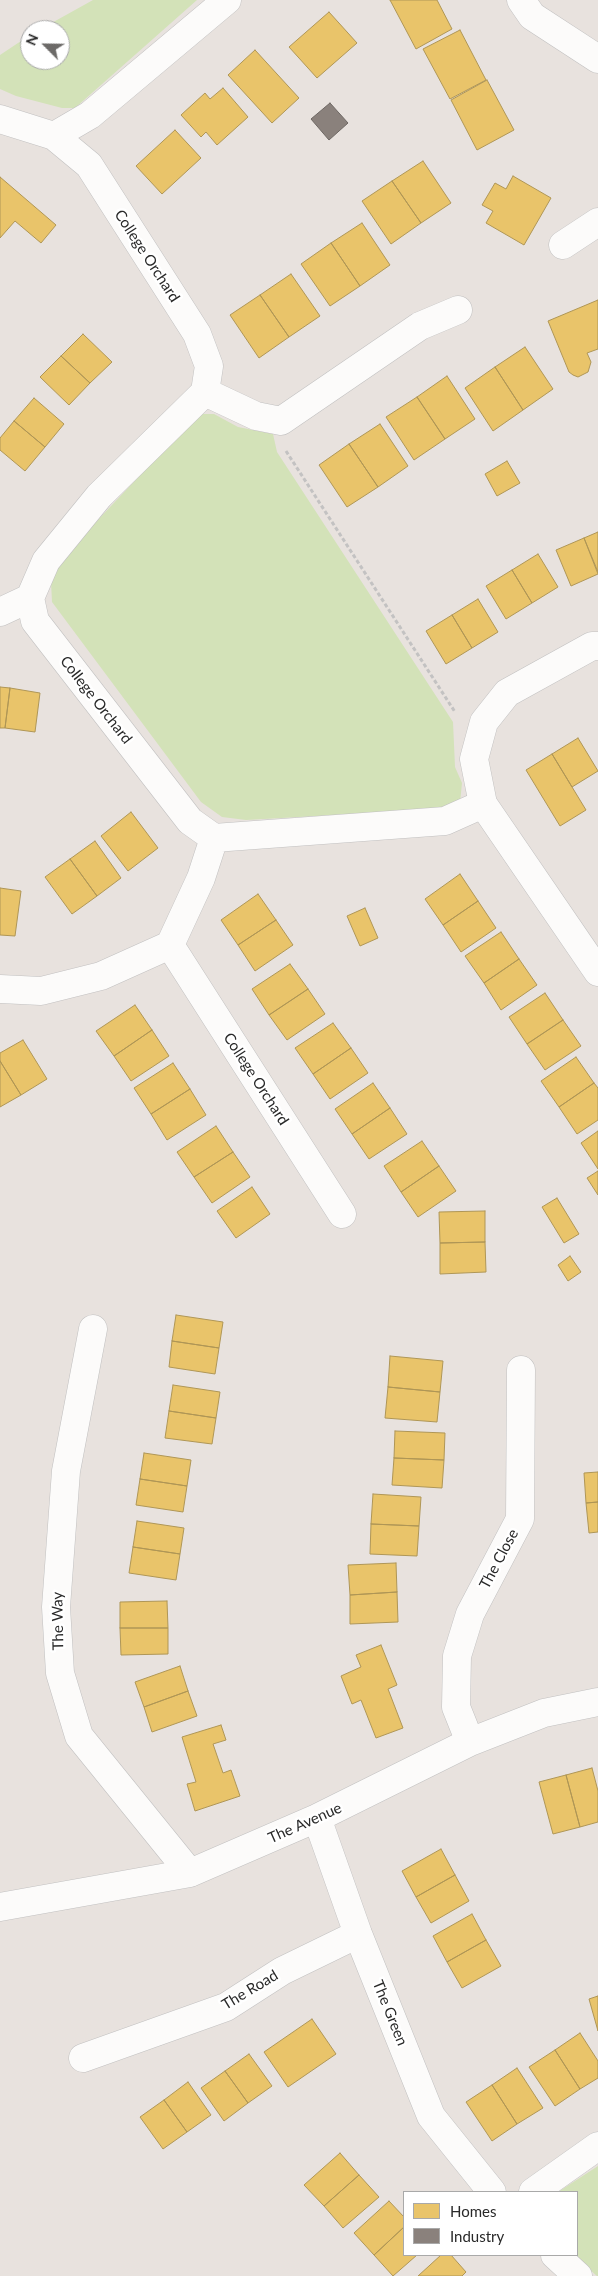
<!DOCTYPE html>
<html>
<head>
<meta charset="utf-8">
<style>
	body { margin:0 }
	#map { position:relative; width:598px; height:2276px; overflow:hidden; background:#e8e2de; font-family:Lato,sans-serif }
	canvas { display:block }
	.legend { position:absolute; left:403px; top:2191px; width:175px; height:65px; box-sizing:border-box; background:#fff; border:1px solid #a9a9a9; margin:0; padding:6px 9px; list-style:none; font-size:15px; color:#292929 }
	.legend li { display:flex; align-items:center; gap:10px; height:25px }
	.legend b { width:25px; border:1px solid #a9a9a9 }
	.north { position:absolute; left:20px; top:20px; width:50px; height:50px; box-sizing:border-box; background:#fff; border:1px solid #a9a9a9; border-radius:50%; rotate:293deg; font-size:14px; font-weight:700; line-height:20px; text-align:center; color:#292929 }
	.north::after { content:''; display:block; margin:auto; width:18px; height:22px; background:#6c6a68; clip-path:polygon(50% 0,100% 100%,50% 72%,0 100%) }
</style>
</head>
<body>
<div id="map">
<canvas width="598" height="2276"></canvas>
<ul class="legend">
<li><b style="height:14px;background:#e9c46a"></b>Homes</li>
<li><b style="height:14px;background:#8a817c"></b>Industry</li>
</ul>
<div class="north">N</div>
</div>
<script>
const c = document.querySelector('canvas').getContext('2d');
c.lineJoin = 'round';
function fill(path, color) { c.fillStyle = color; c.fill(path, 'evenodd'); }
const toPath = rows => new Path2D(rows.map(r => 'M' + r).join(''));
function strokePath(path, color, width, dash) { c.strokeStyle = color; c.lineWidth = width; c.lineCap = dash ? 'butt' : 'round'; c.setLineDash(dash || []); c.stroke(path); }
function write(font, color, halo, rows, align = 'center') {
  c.font = font + ' Lato,sans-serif'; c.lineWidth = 5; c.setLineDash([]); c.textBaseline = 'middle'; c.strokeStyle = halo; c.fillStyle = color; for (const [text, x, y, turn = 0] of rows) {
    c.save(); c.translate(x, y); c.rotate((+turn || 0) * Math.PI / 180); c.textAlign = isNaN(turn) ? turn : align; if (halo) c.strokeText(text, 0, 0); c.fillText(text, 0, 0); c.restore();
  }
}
const green = toPath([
	[93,0,197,0,75,108,62,108,16,96,0,89,0,55,30,35,30,60,60,60,60,30,39,30],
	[198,414,214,414,238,427,273,434,277,452,453,722,455,767,462,783,460,803,441,809,246,820,222,817,201,802,52,602,51,582,59,561],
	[598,2166,598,2276,597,2276,573,2255,577,2255,577,2192,558,2192]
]);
const homes = toPath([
	[390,0,437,0,452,29,416,49,390,0],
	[329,12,357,43,317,78,289,47,329,12],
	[460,30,486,80,450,99,423,49,460,30],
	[255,50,299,98,272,123,228,75,255,50],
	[487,80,514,130,477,150,451,100,487,80],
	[223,88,248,117,217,145,206,132,201,137,181,115,205,93,210,99,223,88],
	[175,130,201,158,162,194,136,166,175,130],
	[423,161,451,203,421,223,392,181,423,161],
	[513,176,551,198,524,245,486,223,493,211,482,205,495,183,506,189,513,176],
	[0,177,56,225,41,243,15,221,0,238,0,177],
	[392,181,421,223,391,244,362,201,392,181],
	[362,223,390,265,360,286,331,243,362,223],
	[331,243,360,286,330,306,301,264,331,243],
	[291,274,320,316,289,337,260,295,291,274],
	[260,295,289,337,259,358,230,315,260,295],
	[598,300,598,349,587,353,591,362,588,372,578,377,573,375,569,372,548,321,598,300],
	[83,334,112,362,90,383,61,356,83,334],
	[525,347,553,389,523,410,495,367,525,347],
	[61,356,90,383,69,405,40,377,61,356],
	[495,367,523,410,493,431,465,388,495,367],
	[447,376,475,419,445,439,417,397,447,376],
	[417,397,445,439,414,460,386,417,417,397],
	[34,398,64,424,45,447,14,421,34,398],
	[14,421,45,447,25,471,0,450,0,438,14,421],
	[380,424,408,466,378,487,349,444,380,424],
	[349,444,378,487,347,507,319,465,349,444],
	[507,461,520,483,497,496,485,474,507,461],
	[598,532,598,572,584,538,598,532],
	[584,538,598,574,571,586,556,550,584,538],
	[538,554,558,587,532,603,512,570,538,554],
	[512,570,532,603,506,619,486,586,512,570],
	[478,599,498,632,472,648,452,615,478,599],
	[452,615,472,648,446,664,426,631,452,615],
	[0,687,10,688,5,728,0,728,0,687],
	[10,688,40,693,35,732,5,728,10,688],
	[578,738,598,771,572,787,552,754,578,738],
	[552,754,586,810,560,826,526,770,552,754],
	[131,812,158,848,128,871,101,836,131,812],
	[95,841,121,878,97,896,70,859,95,841],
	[70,859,97,896,72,914,45,877,70,859],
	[460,874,478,901,443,925,425,899,460,874],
	[0,888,21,891,15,936,0,935,0,888],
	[258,894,276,920,238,945,221,920,258,894],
	[478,901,496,928,461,952,443,925,478,901],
	[365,908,378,938,360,946,347,916,365,908],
	[276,920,293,945,255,971,238,945,276,920],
	[501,932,519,959,484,983,465,956,501,932],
	[519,959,537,985,501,1010,484,983,519,959],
	[290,964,308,989,269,1015,252,989,290,964],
	[308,989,325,1014,287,1040,269,1015,308,989],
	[545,993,563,1020,527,1044,509,1017,545,993],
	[135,1005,152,1030,114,1056,96,1031,135,1005],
	[563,1020,581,1046,545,1070,527,1044,563,1020],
	[333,1023,351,1048,313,1074,295,1048,333,1023],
	[152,1030,169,1056,131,1081,114,1056,152,1030],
	[23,1040,47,1079,21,1095,0,1061,0,1053,23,1040],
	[351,1048,368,1073,330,1099,313,1074,351,1048],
	[576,1057,594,1083,559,1107,541,1081,576,1057],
	[0,1061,21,1095,0,1107,0,1061],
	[173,1063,190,1089,151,1114,134,1088,173,1063],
	[373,1083,390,1108,352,1134,335,1109,373,1083],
	[594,1083,598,1088,598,1120,577,1134,559,1107,594,1083],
	[190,1089,206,1115,167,1140,151,1114,190,1089],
	[390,1108,407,1134,369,1159,352,1134,390,1108],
	[216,1126,233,1152,194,1177,177,1152,216,1126],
	[598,1131,598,1169,581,1143,598,1131],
	[422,1141,439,1166,401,1192,384,1166,422,1141],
	[233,1152,250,1177,212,1203,194,1177,233,1152],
	[439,1166,456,1191,418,1217,401,1192,439,1166],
	[598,1171,598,1195,587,1178,598,1171],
	[252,1187,270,1214,236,1238,217,1211,252,1187],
	[557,1198,579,1234,564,1243,542,1207,557,1198],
	[485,1211,485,1242,440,1243,439,1212,485,1211],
	[485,1242,486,1272,440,1274,440,1243,485,1242],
	[570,1256,581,1272,568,1281,558,1265,570,1256],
	[176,1315,223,1322,219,1348,172,1341,176,1315],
	[172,1341,219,1348,215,1374,169,1367,172,1341],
	[390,1356,443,1361,440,1392,388,1387,390,1356],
	[173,1385,220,1392,216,1418,169,1411,173,1385],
	[388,1387,440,1392,437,1422,385,1418,388,1387],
	[169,1411,216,1418,212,1444,165,1438,169,1411],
	[395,1431,445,1433,444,1460,394,1458,395,1431],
	[144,1453,191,1460,187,1486,140,1479,144,1453],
	[394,1458,444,1460,442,1488,392,1485,394,1458],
	[598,1472,598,1502,586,1503,584,1473,598,1472],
	[140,1479,187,1486,183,1512,136,1505,140,1479],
	[373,1494,421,1497,419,1526,371,1524,373,1494],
	[598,1502,598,1532,589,1533,586,1503,598,1502],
	[137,1521,184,1528,180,1554,133,1547,137,1521],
	[371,1524,419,1526,417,1556,370,1554,371,1524],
	[133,1547,180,1554,176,1580,129,1573,133,1547],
	[396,1563,397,1592,350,1595,348,1565,396,1563],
	[397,1592,398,1622,350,1624,350,1595,397,1592],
	[167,1601,168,1628,120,1628,120,1602,167,1601],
	[120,1628,168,1628,168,1654,121,1655,120,1628],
	[381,1645,397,1685,388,1689,403,1728,376,1738,361,1700,352,1704,341,1676,361,1667,356,1655,381,1645],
	[180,1666,188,1691,144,1707,135,1682,180,1666],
	[188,1691,197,1716,152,1732,144,1707,188,1691],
	[221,1725,226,1740,213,1744,223,1773,231,1770,240,1796,195,1811,187,1784,196,1782,182,1737,221,1725],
	[592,1768,598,1791,598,1822,580,1827,566,1775,592,1768],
	[566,1775,580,1827,553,1834,539,1782,566,1775],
	[441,1849,455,1875,416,1897,402,1871,441,1849],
	[455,1875,469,1901,431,1923,416,1897,455,1875],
	[472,1914,486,1940,447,1962,433,1936,472,1914],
	[486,1940,501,1966,462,1988,447,1962,486,1940],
	[598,1996,598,2031,589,1999,598,1996],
	[312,2019,336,2054,288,2087,264,2052,312,2019],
	[580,2033,598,2061,598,2078,580,2089,555,2050,580,2033],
	[555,2050,580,2089,555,2106,529,2067,555,2050],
	[249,2054,272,2086,248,2103,225,2071,249,2054],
	[517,2068,543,2108,517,2124,492,2085,517,2068],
	[225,2071,248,2103,224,2121,201,2088,225,2071],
	[188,2082,211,2115,187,2132,164,2100,188,2082],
	[492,2085,517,2124,492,2141,466,2102,492,2085],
	[164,2100,187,2132,163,2149,140,2117,164,2100],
	[340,2153,359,2175,324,2206,304,2185,340,2153],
	[359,2175,379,2197,343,2228,324,2206,359,2175],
	[389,2201,404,2217,404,2227,374,2255,354,2233,389,2201],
	[404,2227,404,2255,417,2255,393,2276,374,2255,404,2227],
	[441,2255,451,2255,466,2272,462,2276,418,2276,441,2255]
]);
const industry = toPath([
	[330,103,348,123,329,140,311,119,330,103]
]);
const path = toPath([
	[286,451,455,712]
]);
const minor = toPath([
	[521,0,532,16,598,59],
	[0,119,54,136,89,165,197,334,209,366,205,392,99,496,46,561,30,598,35,621,190,821,214,838,201,878,170,945,101,976,41,991,0,989],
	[54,136,90,115,227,0],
	[563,245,598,222],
	[205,392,256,416,281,421,420,326,458,310],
	[0,612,30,598],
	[598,646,592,646,507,693,484,722,474,759,483,804,598,972],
	[214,838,445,821,483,804],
	[170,945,342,1214],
	[93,1329,66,1471,56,1607,60,1673,79,1736,190,1873],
	[470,1742,456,1707,457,1656,470,1614,520,1519,521,1370],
	[317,1818,358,1934,431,2116,492,2192],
	[0,1907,190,1873,317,1818,470,1742,544,1713,598,1702],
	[83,2058,226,2007,282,1971,358,1934],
	[533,2192,598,2146],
	[555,2255,578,2276]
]);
const streetNames = [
	["College Orchard",147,256,57],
	["College Orchard",96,700,52],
	["College Orchard",256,1079,57],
	["The Close",499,1559,-62],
	["The Way",58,1621,-91],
	["The Avenue",305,1823,-24],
	["The Road",250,1990,-31],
	["The Green",390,2013,68]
];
fill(green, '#d3e2b8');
fill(homes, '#e9c46a');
strokePath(homes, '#af9656', 1);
fill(industry, '#8a817c');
strokePath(industry, '#6d6763', 1);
strokePath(minor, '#c1c0c0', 29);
strokePath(path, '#c3c2c2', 3, [4, 2.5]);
strokePath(minor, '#fcfbfa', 28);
write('15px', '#292929', '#fff', streetNames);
</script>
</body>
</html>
